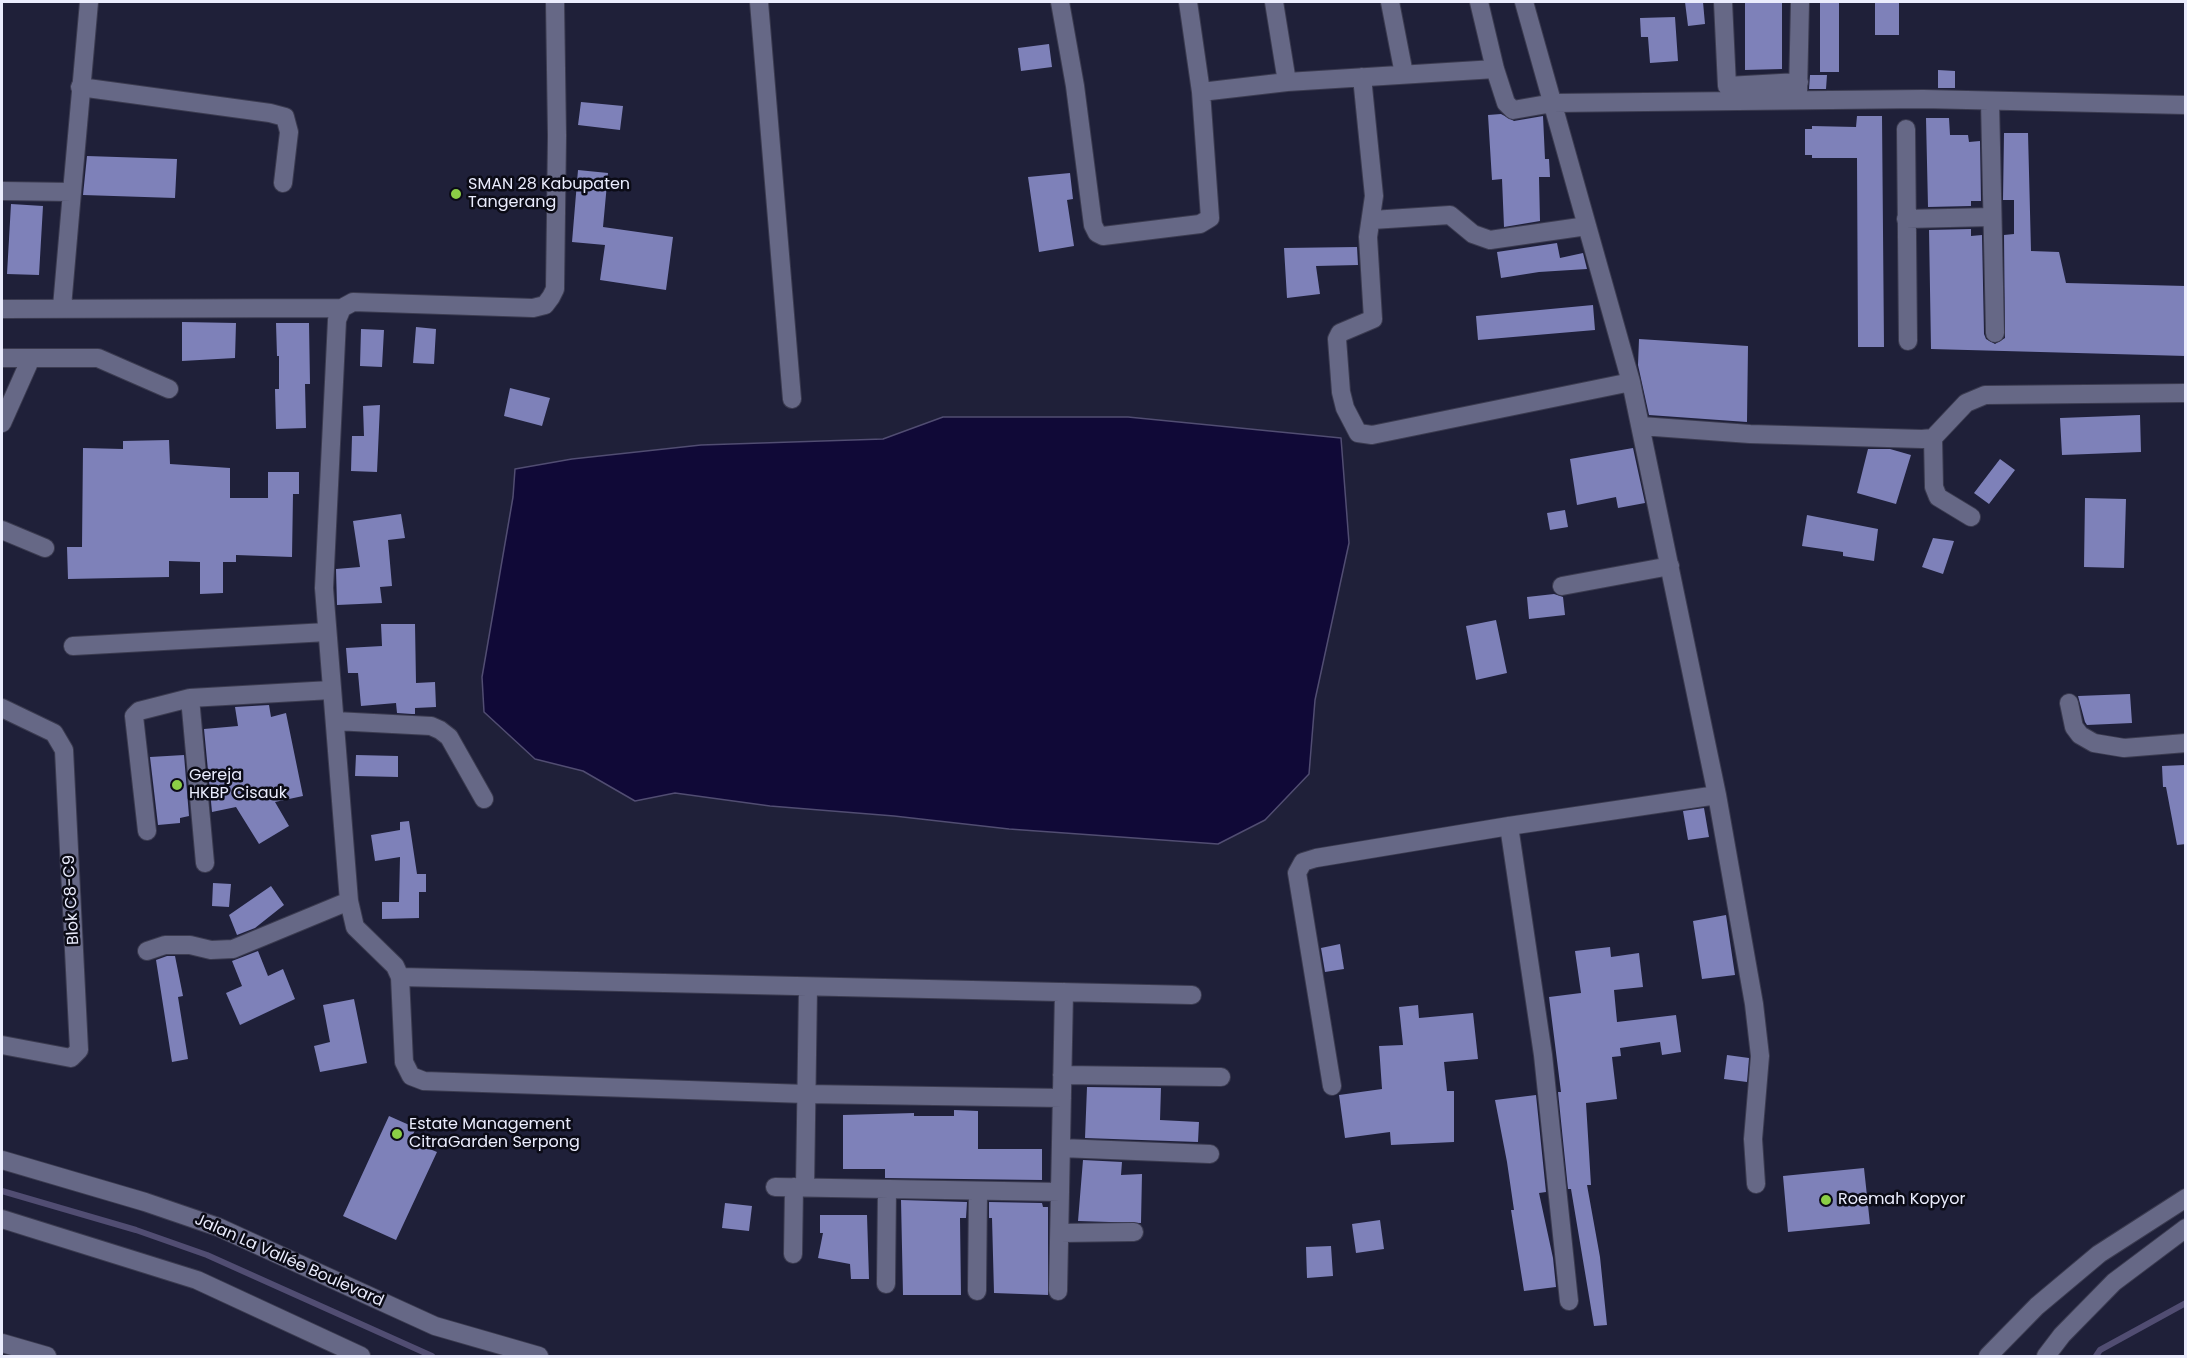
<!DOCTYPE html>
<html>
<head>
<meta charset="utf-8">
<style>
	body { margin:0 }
	#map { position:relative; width:2187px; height:1358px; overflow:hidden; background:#1f2039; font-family:Poppins,sans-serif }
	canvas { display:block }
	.frame { position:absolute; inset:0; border:3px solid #eaecfd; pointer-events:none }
</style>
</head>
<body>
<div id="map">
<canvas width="2187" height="1358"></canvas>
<div class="frame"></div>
</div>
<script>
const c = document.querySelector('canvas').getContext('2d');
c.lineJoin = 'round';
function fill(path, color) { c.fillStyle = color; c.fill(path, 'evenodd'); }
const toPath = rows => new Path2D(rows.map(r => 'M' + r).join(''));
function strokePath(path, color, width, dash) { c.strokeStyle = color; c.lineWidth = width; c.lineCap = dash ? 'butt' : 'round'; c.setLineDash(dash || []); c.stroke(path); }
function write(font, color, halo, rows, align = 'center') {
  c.font = font + ' Poppins,sans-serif'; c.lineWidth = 5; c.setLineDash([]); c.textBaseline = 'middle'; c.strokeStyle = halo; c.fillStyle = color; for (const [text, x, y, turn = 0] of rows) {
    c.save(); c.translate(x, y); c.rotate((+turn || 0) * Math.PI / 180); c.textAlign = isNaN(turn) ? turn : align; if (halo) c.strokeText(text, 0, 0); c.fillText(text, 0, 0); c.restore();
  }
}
const water = toPath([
	[943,417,1128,417,1341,438,1349,543,1315,700,1309,774,1265,820,1218,844,1009,829,894,816,770,806,675,793,635,801,583,771,535,759,484,712,482,677,513,497,515,469,572,459,701,445,883,439,943,417]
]);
const stream = toPath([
	[2,1191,136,1230,207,1255,432,1356],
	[2096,1356,2100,1350,2186,1303]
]);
const building = toPath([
	[1685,2,1703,2,1705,24,1688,26],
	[1745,2,1782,2,1782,69,1745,70],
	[1820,2,1839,2,1839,72,1820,72],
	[1875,2,1899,2,1899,35,1875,35],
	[1675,17,1678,61,1650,63,1648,37,1641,37,1640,18],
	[1049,44,1052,67,1021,71,1018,48],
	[1938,70,1955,71,1955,88,1938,88],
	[1810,75,1827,75,1826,89,1809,89],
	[581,102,623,106,620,130,578,125],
	[1501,114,1514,121,1543,116,1545,159,1549,159,1550,177,1539,177,1540,221,1504,227,1502,179,1492,180,1488,115],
	[1857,116,1882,116,1884,347,1858,347,1857,158,1812,158,1812,155,1805,155,1805,129,1812,129,1812,126,1856,127],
	[1926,118,1949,118,1950,135,1968,135,1969,142,1980,141,1981,201,1971,201,1971,206,1928,207],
	[2004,133,2028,133,2031,251,2059,252,2066,283,2186,286,2186,356,1931,349,1929,230,1971,229,1971,236,1982,235,1984,334,1986,339,1995,344,2005,338,2004,235,2014,234,2014,200,2003,200],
	[87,156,177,159,175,198,83,195],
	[578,170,608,173,603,227,673,237,666,290,600,280,605,245,572,242],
	[1070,173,1073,199,1067,200,1074,246,1039,252,1028,177],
	[11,204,43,206,39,275,7,274],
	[1557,243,1560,258,1583,253,1587,269,1539,272,1501,278,1497,252],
	[1357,247,1358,265,1316,266,1320,294,1287,298,1284,248],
	[1593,305,1595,330,1478,340,1476,316],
	[182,322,236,323,235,358,182,361],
	[276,323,309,323,310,384,305,384,306,428,276,429,275,389,279,389,279,356,277,356],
	[416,327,436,329,434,364,413,363],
	[361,329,384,330,382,367,360,366],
	[1639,339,1748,346,1747,422,1649,415,1638,365],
	[510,388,550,398,542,426,504,416],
	[380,405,377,472,351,471,352,436,364,436,363,406],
	[2140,415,2141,452,2062,455,2060,418],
	[169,440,170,464,230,468,230,498,268,498,268,472,299,472,299,494,293,494,292,557,236,555,236,562,223,562,223,593,200,594,200,562,169,561,169,577,68,579,67,547,82,547,83,448,123,449,123,441],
	[1633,448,1645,503,1618,508,1616,497,1577,505,1570,459],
	[1868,449,1890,449,1911,455,1896,504,1857,493],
	[2000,459,2015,470,1989,504,1974,493],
	[2085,498,2126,499,2124,568,2084,567],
	[1565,510,1568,527,1550,530,1547,513],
	[401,514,405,538,388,540,392,586,380,587,382,603,337,605,336,569,360,567,353,521],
	[1807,515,1878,529,1874,561,1843,556,1843,552,1802,546],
	[1933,538,1954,541,1943,574,1922,567],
	[1554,594,1563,597,1565,615,1529,619,1527,597],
	[1496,620,1507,673,1476,680,1466,626],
	[381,624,415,624,416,683,435,682,436,707,415,708,415,714,412,714,397,713,396,703,361,706,358,673,348,673,346,648,382,646],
	[2130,694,2132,723,2087,725,2085,722,2078,696],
	[269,705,271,717,286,713,303,796,275,802,289,826,259,844,236,807,212,812,204,729,238,726,235,707],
	[184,755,189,816,180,818,180,823,158,825,150,757],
	[356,755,398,756,398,777,355,776],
	[2186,765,2186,844,2177,845,2166,787,2163,787,2162,766],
	[1704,808,1709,837,1688,840,1683,811],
	[409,821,417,874,426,874,426,892,419,892,419,918,382,919,382,902,399,902,400,857,375,861,371,835,400,830,400,822],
	[213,883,231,884,229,907,212,906],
	[271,886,284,905,255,928,237,935,229,915],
	[1726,915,1735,975,1702,979,1693,921],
	[1340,944,1344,969,1325,972,1321,948],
	[1610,947,1611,957,1639,953,1643,987,1614,990,1617,1022,1676,1015,1681,1052,1662,1055,1660,1042,1620,1048,1621,1056,1612,1057,1617,1099,1586,1103,1591,1185,1587,1185,1600,1257,1607,1325,1594,1326,1571,1189,1568,1189,1558,1092,1561,1092,1549,997,1581,993,1575,951],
	[258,951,268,976,283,969,295,999,240,1025,226,993,242,986,232,961],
	[167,956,175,956,183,996,178,997,188,1059,172,1062,156,960],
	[354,999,367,1063,320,1072,314,1046,330,1042,323,1005],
	[1418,1005,1419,1018,1473,1013,1478,1059,1444,1062,1447,1091,1454,1091,1454,1142,1391,1145,1390,1132,1345,1138,1339,1095,1382,1089,1379,1046,1403,1045,1399,1007],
	[1727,1055,1749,1058,1747,1082,1724,1079],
	[1087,1087,1161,1088,1160,1120,1199,1122,1198,1142,1085,1138],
	[1536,1095,1546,1192,1539,1193,1553,1258,1556,1287,1524,1291,1511,1210,1514,1210,1507,1162,1495,1100],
	[954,1110,978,1111,978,1149,1042,1149,1042,1180,885,1178,885,1169,843,1169,843,1115,914,1113,914,1116,954,1116],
	[389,1116,416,1128,410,1141,437,1152,396,1240,343,1216],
	[1083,1160,1122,1162,1121,1175,1142,1174,1141,1223,1078,1221],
	[1864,1168,1870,1224,1788,1232,1783,1176],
	[901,1200,967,1202,966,1218,960,1218,961,1295,903,1295],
	[989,1202,1042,1203,1043,1207,1048,1207,1048,1295,994,1293,992,1218,989,1218],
	[725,1203,752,1206,749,1231,722,1228],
	[820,1215,867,1215,869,1279,851,1279,850,1264,818,1258,823,1233,820,1233],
	[1380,1220,1384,1249,1356,1253,1352,1224],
	[1331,1246,1333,1276,1307,1278,1306,1247]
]);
const minor = toPath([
	[555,2,557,136,555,289,551,297,545,305,533,308,353,302,342,308,337,320,324,588,349,901,355,927,395,966,400,977,404,1062,411,1076,424,1081,806,1094,1062,1098],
	[759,2,792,399],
	[1060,2,1075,86,1093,225,1097,233,1103,236,1200,224,1210,218,1201,92,1188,2],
	[1274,2,1287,82],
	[1390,2,1404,74],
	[1479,2,1495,69,1506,103,1513,110,1553,103,1923,99,2186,105],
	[1524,2,1631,382,1717,795,1754,1004,1760,1056,1753,1139,1756,1184],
	[1723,2,1727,86,1799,82],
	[1362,77,1374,196,1368,237,1373,319,1340,333,1337,339,1341,392,1345,408,1358,433,1372,435,1631,382],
	[80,87,270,113,285,117,289,132,283,183],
	[1201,92,1287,82,1495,69],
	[1798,93,1800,2],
	[1990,101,1995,333],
	[1906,129,1908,341],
	[2,191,72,192,89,2],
	[1906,219,1992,217],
	[1372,220,1450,215,1473,234,1490,240,1587,226],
	[62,307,72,192],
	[2,309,342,308],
	[2,358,98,358,169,389],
	[2,423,31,358],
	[1641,426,1750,434,1922,439,1933,438,1966,403,1985,395,2186,393],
	[1933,438,1934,487,1938,497,1971,517],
	[2,530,45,548],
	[1562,586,1670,566],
	[73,646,327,632],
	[190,698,205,863],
	[2069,703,2074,727,2080,735,2094,743,2124,748,2186,743],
	[2,708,54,733,64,750,79,1050,71,1058,2,1045],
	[335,721,431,726,440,730,449,737,484,799],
	[1509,826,1543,1055,1569,1301],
	[147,831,134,716,139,711,190,698,331,690],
	[147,951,165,945,190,945,211,950,233,949,349,901],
	[400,977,1192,995],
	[1062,1075,1221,1077],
	[1332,1086,1297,873,1303,862,1316,858,1509,826,1717,795],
	[1061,1148,1210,1154],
	[775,1187,1060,1192,1064,992],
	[805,1187,808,988],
	[1060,1233,1134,1232],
	[793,1254,794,1187],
	[886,1284,887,1189],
	[977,1291,978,1191],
	[1058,1291,1060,1192],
	[2,1343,47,1356]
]);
const tertiary = toPath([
	[2,1160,145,1202,218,1227,435,1326,539,1356],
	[2,1219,197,1280,361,1356],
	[1988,1356,2037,1306,2099,1254,2186,1198],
	[2046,1356,2062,1335,2114,1282,2186,1228]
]);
const markers = [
	[456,194,6,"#8bce46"],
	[177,785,6,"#8bce46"],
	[397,1134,6,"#8bce46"],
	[1826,1200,6,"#8bce46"]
];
const poiNames = [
	["SMAN 28 Kabupaten",468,185],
	["Tangerang",468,203],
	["Gereja",189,776],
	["HKBP Cisauk",189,794],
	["Estate Management",409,1125],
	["CitraGarden Serpong",409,1143],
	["Roemah Kopyor",1838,1200]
];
const streetNames = [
	["Blok C8-C9",72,900,-93],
	["Jalan La Vallée Boulevard",289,1261,24]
];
fill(water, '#100937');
strokePath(water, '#514d72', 1.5);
strokePath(stream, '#514d72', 6);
fill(building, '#7e81b9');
strokePath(minor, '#3b3b50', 20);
strokePath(tertiary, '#3b3b50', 20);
strokePath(minor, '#666886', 18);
strokePath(tertiary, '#666886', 18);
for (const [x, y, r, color] of markers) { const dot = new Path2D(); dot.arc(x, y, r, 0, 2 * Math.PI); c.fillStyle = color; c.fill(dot); strokePath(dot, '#0b0b16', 2); }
write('16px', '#eaecfd', '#0b0b16', poiNames, 'left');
write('16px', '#eaecfd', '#0b0b16', streetNames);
</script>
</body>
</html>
